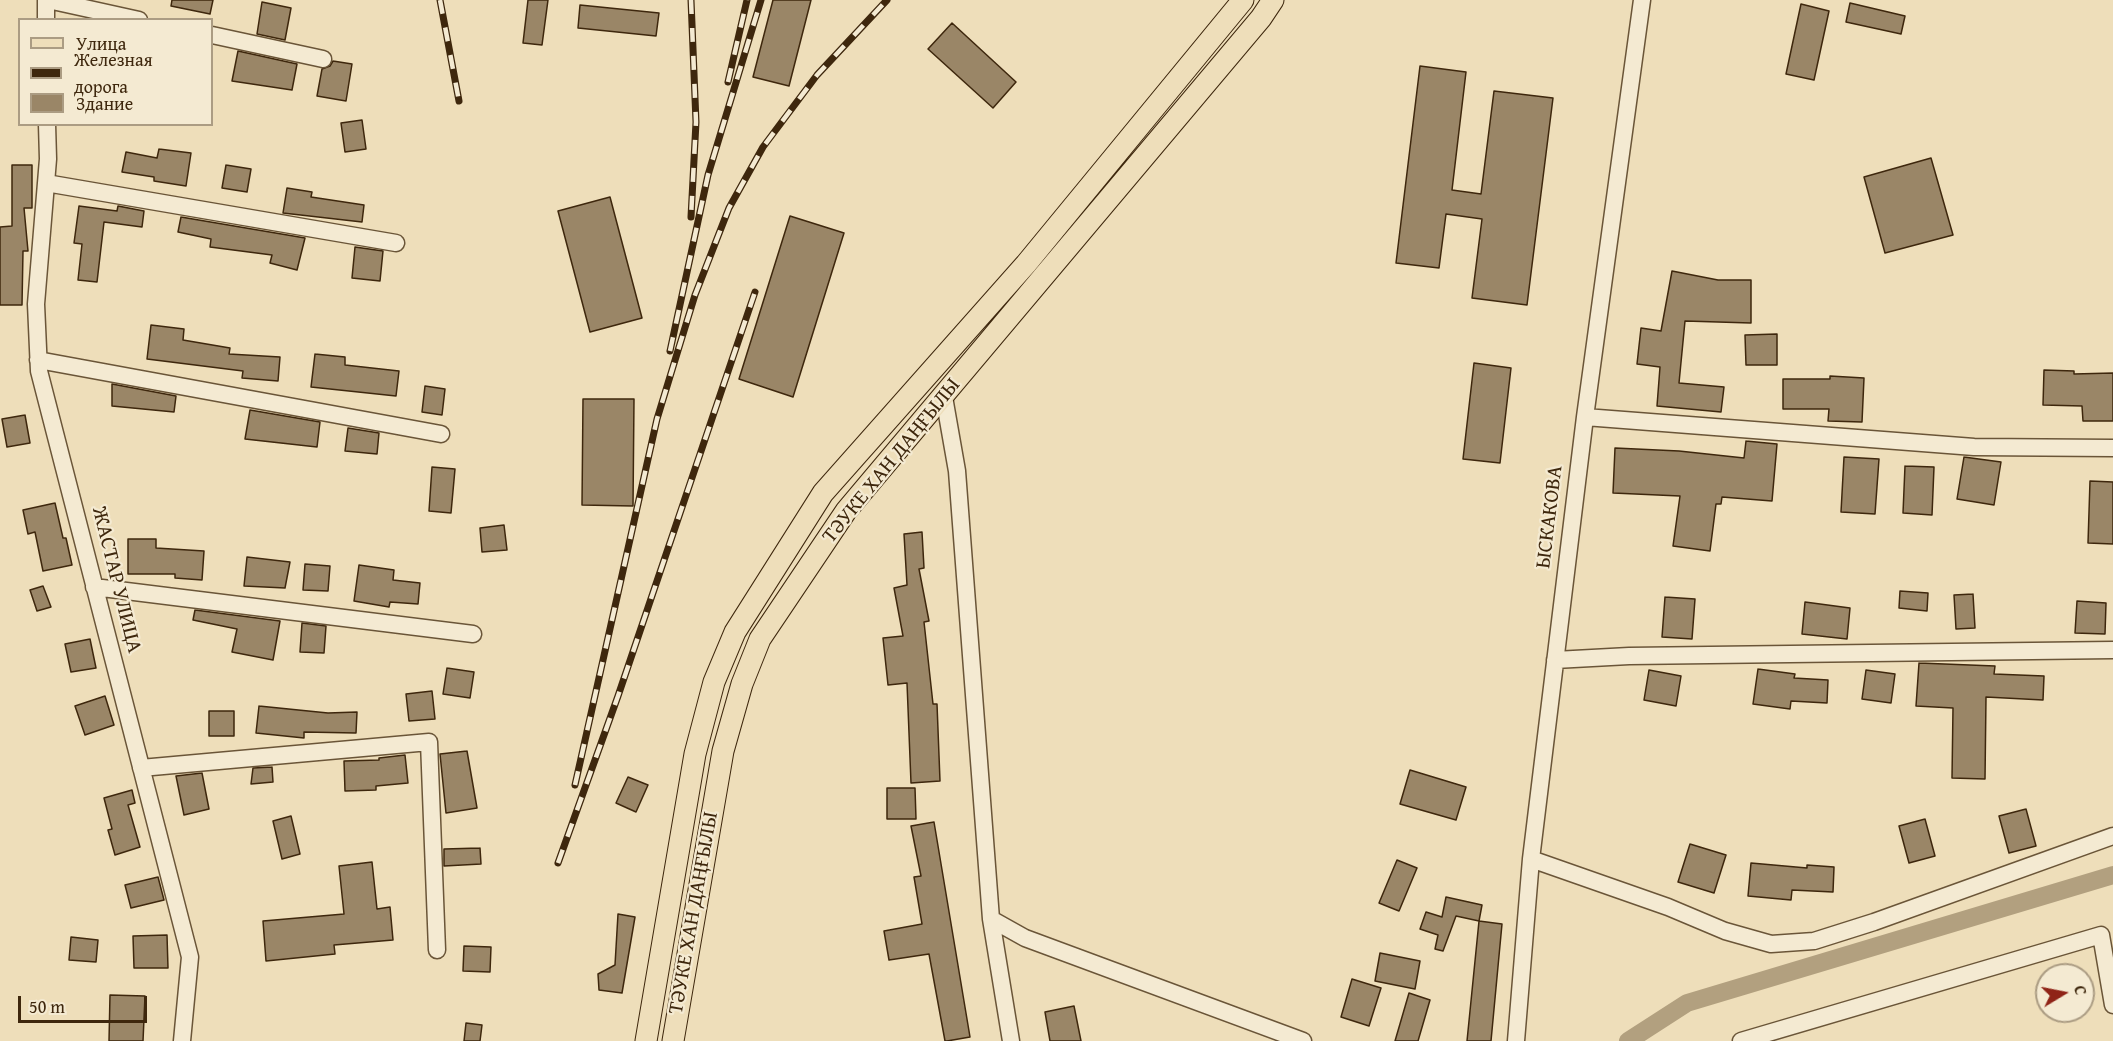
<!DOCTYPE html>
<html>
<head>
<meta charset="utf-8">
<style>
	body { margin:0 }
	#map { position:relative; width:2113px; height:1041px; overflow:hidden; background:#eedeba; font-family:"Gentium Book Plus",serif }
	canvas { display:block }
	.legend { position:absolute; left:18px; top:18px; width:195px; height:108px; box-sizing:border-box; background:#f4ead2; border:2px solid #ab9c83; margin:0; padding:8px 10px; list-style:none; font-size:18px; color:#3e270d }
	.legend li { display:flex; align-items:center; gap:12px; height:30px }
	.legend b { width:30px; border:2px solid #ab9c83 }
	.north { position:absolute; left:2035px; top:963px; width:60px; height:60px; box-sizing:border-box; background:#f4ead2; border:2px solid #ab9c83; border-radius:50%; rotate:80deg; font-size:16px; font-weight:700; line-height:24px; text-align:center; color:#3e270d }
	.north::after { content:''; display:block; margin:auto; width:21px; height:27px; background:#8f2418; clip-path:polygon(50% 0,100% 100%,50% 72%,0 100%) }
	.scale { position:absolute; left:18px; top:996px; width:129px; height:27px; box-sizing:border-box; border:3px solid #3e270d; border-top:0; padding-left:8px; font-size:18px; line-height:21px; white-space:nowrap; color:#3e270d; -webkit-text-stroke:4px #f4ead2; paint-order:stroke }
</style>
</head>
<body>
<div id="map">
<canvas width="2113" height="1041"></canvas>
<ul class="legend">
<li><b style="height:8px;background:#eedeba"></b>Улица</li>
<li><b style="height:8px;background:#3e270d"></b>Железная дорога</li>
<li><b style="height:16px;background:#9a8667"></b>Здание</li>
</ul>
<div class="north">С</div>
<div class="scale">50 m</div>
</div>
<script>
const c = document.querySelector('canvas').getContext('2d');
c.lineJoin = 'round';
const toPath = rows => new Path2D(rows.map(r => 'M' + r).join(''));
function strokePath(path, color, width, dash) { c.strokeStyle = color; c.lineWidth = width; c.lineCap = dash ? 'butt' : 'round'; c.setLineDash(dash || []); c.stroke(path); }
function fill(path, color) { c.fillStyle = color; c.fill(path, 'evenodd'); }
function write(font, color, halo, rows, align = 'center') {
  c.font = font + ' "Gentium Book Plus",serif'; c.lineWidth = 4.5; c.setLineDash([]); c.textBaseline = 'middle'; c.strokeStyle = halo; c.fillStyle = color; for (const [text, x, y, turn = 0] of rows) {
    c.save(); c.translate(x, y); c.rotate((+turn || 0) * Math.PI / 180); c.textAlign = isNaN(turn) ? turn : align; if (halo) c.strokeText(text, 0, 0); c.fillText(text, 0, 0); c.restore();
  }
}
const canal = toPath([
	[1628,1041,1687,1003,2113,875]
]);
const building = toPath([
	[172,0,213,0,210,14,171,6,172,0],
	[528,0,548,0,542,45,523,43,528,0],
	[773,0,811,0,789,86,753,77,773,0],
	[262,2,291,8,285,40,257,34,262,2],
	[1850,3,1905,16,1901,34,1846,22,1850,3],
	[1801,4,1829,11,1814,80,1786,74,1801,4],
	[580,5,659,13,656,36,578,28,580,5],
	[952,23,1016,82,993,108,928,49,952,23],
	[238,51,297,64,292,90,232,81,238,51],
	[333,61,352,64,346,101,317,96,322,69,330,66,333,61],
	[1420,66,1466,72,1452,190,1481,194,1494,91,1553,98,1527,305,1472,298,1482,219,1446,214,1439,268,1396,263,1420,66],
	[362,120,366,149,345,152,341,123,362,120],
	[159,149,191,153,186,186,154,181,154,177,122,172,126,152,157,158,159,149],
	[1931,158,1953,235,1885,253,1864,177,1931,158],
	[12,165,32,165,32,208,24,208,28,251,23,251,22,305,0,305,0,227,12,226,12,165],
	[226,165,251,169,247,192,222,188,226,165],
	[287,188,312,192,311,197,364,205,362,222,283,213,287,188],
	[610,197,642,318,590,332,558,211,610,197],
	[79,206,117,211,118,206,144,211,142,227,104,222,97,282,78,280,82,244,74,243,79,206],
	[790,216,844,233,793,397,739,379,790,216],
	[181,217,305,238,297,270,270,263,272,255,210,247,211,239,178,232,181,217],
	[355,247,383,251,380,281,352,278,355,247],
	[1672,271,1718,280,1751,280,1751,323,1685,321,1679,383,1724,387,1721,412,1657,406,1660,367,1637,364,1641,328,1661,331,1672,271],
	[151,325,184,329,183,340,230,348,229,354,280,357,278,381,242,378,243,371,147,359,151,325],
	[1777,334,1777,365,1746,365,1745,335,1777,334],
	[315,354,345,357,345,365,399,371,396,396,311,387,315,354],
	[1474,363,1511,368,1500,463,1463,459,1474,363],
	[2044,370,2074,371,2074,374,2113,373,2113,421,2083,421,2082,406,2043,405,2044,370],
	[1830,376,1864,378,1862,422,1828,421,1829,409,1783,409,1783,379,1830,379,1830,376],
	[112,384,176,396,174,412,112,406,112,384],
	[425,386,445,389,442,415,422,412,425,386],
	[583,399,634,399,633,506,582,505,583,399],
	[250,410,320,422,317,447,245,439,250,410],
	[25,415,30,443,7,447,2,419,25,415],
	[348,428,379,433,377,454,345,451,348,428],
	[1746,441,1777,444,1772,501,1722,497,1721,504,1716,504,1710,551,1673,546,1680,496,1613,493,1615,448,1679,451,1744,458,1746,441],
	[1844,457,1879,459,1875,514,1841,512,1844,457],
	[1964,457,2001,462,1994,505,1957,499,1964,457],
	[1905,466,1934,467,1932,515,1903,513,1905,466],
	[432,467,455,469,451,513,429,511,432,467],
	[2090,481,2113,482,2113,544,2088,543,2090,481],
	[55,503,63,538,66,538,72,565,43,571,35,532,28,534,23,510,55,503],
	[504,525,507,550,482,552,480,528,504,525],
	[922,532,924,568,919,569,929,621,924,622,933,704,937,704,940,781,911,783,907,683,888,685,883,638,903,636,894,588,907,585,904,534,922,532],
	[128,539,156,539,156,548,204,551,202,580,175,578,175,574,128,574,128,539],
	[247,557,290,562,285,588,244,586,247,557],
	[305,564,330,566,328,591,303,590,305,564],
	[359,565,394,570,393,580,420,583,418,604,390,602,389,607,354,601,359,565],
	[43,586,51,607,37,611,30,590,43,586],
	[1900,591,1928,593,1927,611,1899,608,1900,591],
	[1973,594,1975,628,1956,629,1954,595,1973,594],
	[1665,597,1695,599,1692,639,1662,637,1665,597],
	[2077,601,2106,603,2105,634,2075,633,2077,601],
	[1805,602,1850,608,1847,639,1802,634,1805,602],
	[195,610,280,621,273,660,232,652,237,629,193,620,195,610],
	[302,623,326,626,324,653,300,652,302,623],
	[90,639,96,668,71,672,65,644,90,639],
	[1919,663,1995,666,1994,674,2044,676,2043,700,1986,697,1985,779,1952,778,1953,708,1916,706,1919,663],
	[447,668,474,672,470,698,443,694,447,668],
	[1758,669,1795,674,1794,678,1828,680,1827,703,1791,701,1790,709,1753,704,1758,669],
	[1649,670,1681,676,1676,706,1644,700,1649,670],
	[1866,670,1895,674,1891,703,1862,699,1866,670],
	[432,691,435,719,409,721,406,694,432,691],
	[105,696,114,725,85,735,75,706,105,696],
	[259,706,328,713,357,712,356,733,304,732,304,738,256,733,259,706],
	[209,711,234,711,234,736,209,736,209,711],
	[467,751,477,808,446,813,440,754,467,751],
	[405,755,408,783,376,786,376,790,345,791,344,761,379,760,379,758,405,755],
	[272,767,273,782,251,784,253,768,272,767],
	[1410,770,1466,787,1456,820,1400,804,1410,770],
	[202,773,209,809,184,815,176,776,202,773],
	[628,777,648,785,636,812,616,803,628,777],
	[887,788,915,788,916,819,887,819,887,788],
	[132,790,135,803,128,805,140,847,115,855,108,830,112,829,104,798,132,790],
	[2026,809,2036,846,2009,853,1999,816,2026,809],
	[291,816,300,854,282,859,273,821,291,816],
	[1925,819,1935,856,1909,863,1899,826,1925,819],
	[934,822,970,1037,947,1041,945,1041,929,954,889,960,884,931,922,924,914,877,921,876,911,826,934,822],
	[1690,844,1726,855,1714,893,1678,882,1690,844],
	[480,848,481,864,444,866,444,849,480,848],
	[1397,860,1417,868,1399,911,1379,903,1397,860],
	[372,862,377,909,390,907,393,940,334,945,335,954,266,961,263,921,344,914,339,866,372,862],
	[1751,863,1807,868,1807,865,1834,867,1833,892,1792,890,1791,900,1748,896,1751,863],
	[158,877,164,900,131,908,125,885,158,877],
	[1446,897,1482,905,1479,921,1456,916,1443,951,1435,949,1438,935,1420,929,1426,912,1442,917,1446,897],
	[618,914,635,917,622,993,599,990,598,974,615,965,618,914],
	[1479,921,1502,924,1491,1041,1467,1041,1479,921],
	[167,935,168,968,134,968,133,936,167,935],
	[71,937,98,940,96,962,69,960,71,937],
	[464,946,491,947,490,972,463,971,464,946],
	[1380,953,1420,961,1415,989,1375,981,1380,953],
	[1352,979,1381,988,1369,1026,1341,1017,1352,979],
	[1409,993,1430,1000,1418,1041,1395,1041,1409,993],
	[110,995,145,996,143,1041,109,1041,110,995],
	[1074,1006,1081,1041,1050,1041,1045,1012,1074,1006],
	[466,1023,482,1025,480,1041,464,1041,466,1023]
]);
const minor = toPath([
	[46,0,46,20],
	[48,0,139,20],
	[212,35,323,59],
	[47,124,48,159,36,304,39,371,190,957,182,1041],
	[46,183,396,243],
	[38,360,441,434],
	[944,397,957,471,991,919,1011,1041],
	[1585,417,1974,447,2113,448],
	[94,587,473,634],
	[1555,660,1629,656,2113,650],
	[141,768,429,742,437,950],
	[1531,859,1668,907,1725,931,1771,944,1814,941,1874,922,2113,836],
	[991,919,1025,938,1303,1041],
	[1516,1041,1531,859,1585,417,1642,0],
	[1741,1041,2101,935,2113,1005]
]);
const major = toPath([
	[646,1041,695,754,714,682,735,632,823,493,1026,264,1243,0],
	[673,1041,723,751,742,684,760,639,846,511,1261,18,1273,0]
]);
const rail = toPath([
	[440,0,459,101],
	[691,0,696,122,691,217],
	[728,82,747,0],
	[670,351,708,175,761,0],
	[575,785,657,419,695,295,729,208,763,147,817,75,887,0],
	[558,863,618,696,755,292]
]);
const streetNames = [
	["ТӘУКЕ ХАН ДАҢҒЫЛЫ",892,461,-51],
	["ЫСКАКОВА",1550,517,-83],
	["ЖАСТАР УЛИЦА",116,580,76],
	["ТӘУКЕ ХАН ДАҢҒЫЛЫ",694,913,-80]
];
strokePath(canal, '#b2a07f', 18);
fill(building, '#9a8667');
strokePath(building, '#3e270d', 1.5);
strokePath(minor, '#6a5538', 19);
strokePath(major, '#3e270d', 23);
strokePath(minor, '#f4ead2', 16);
strokePath(major, '#eedeba', 21);
strokePath(rail, '#3e270d', 7);
strokePath(rail, '#f4ead2', 4.5, [14]);
write('21px', '#3e270d', '#f4ead2', streetNames);
</script>
</body>
</html>
